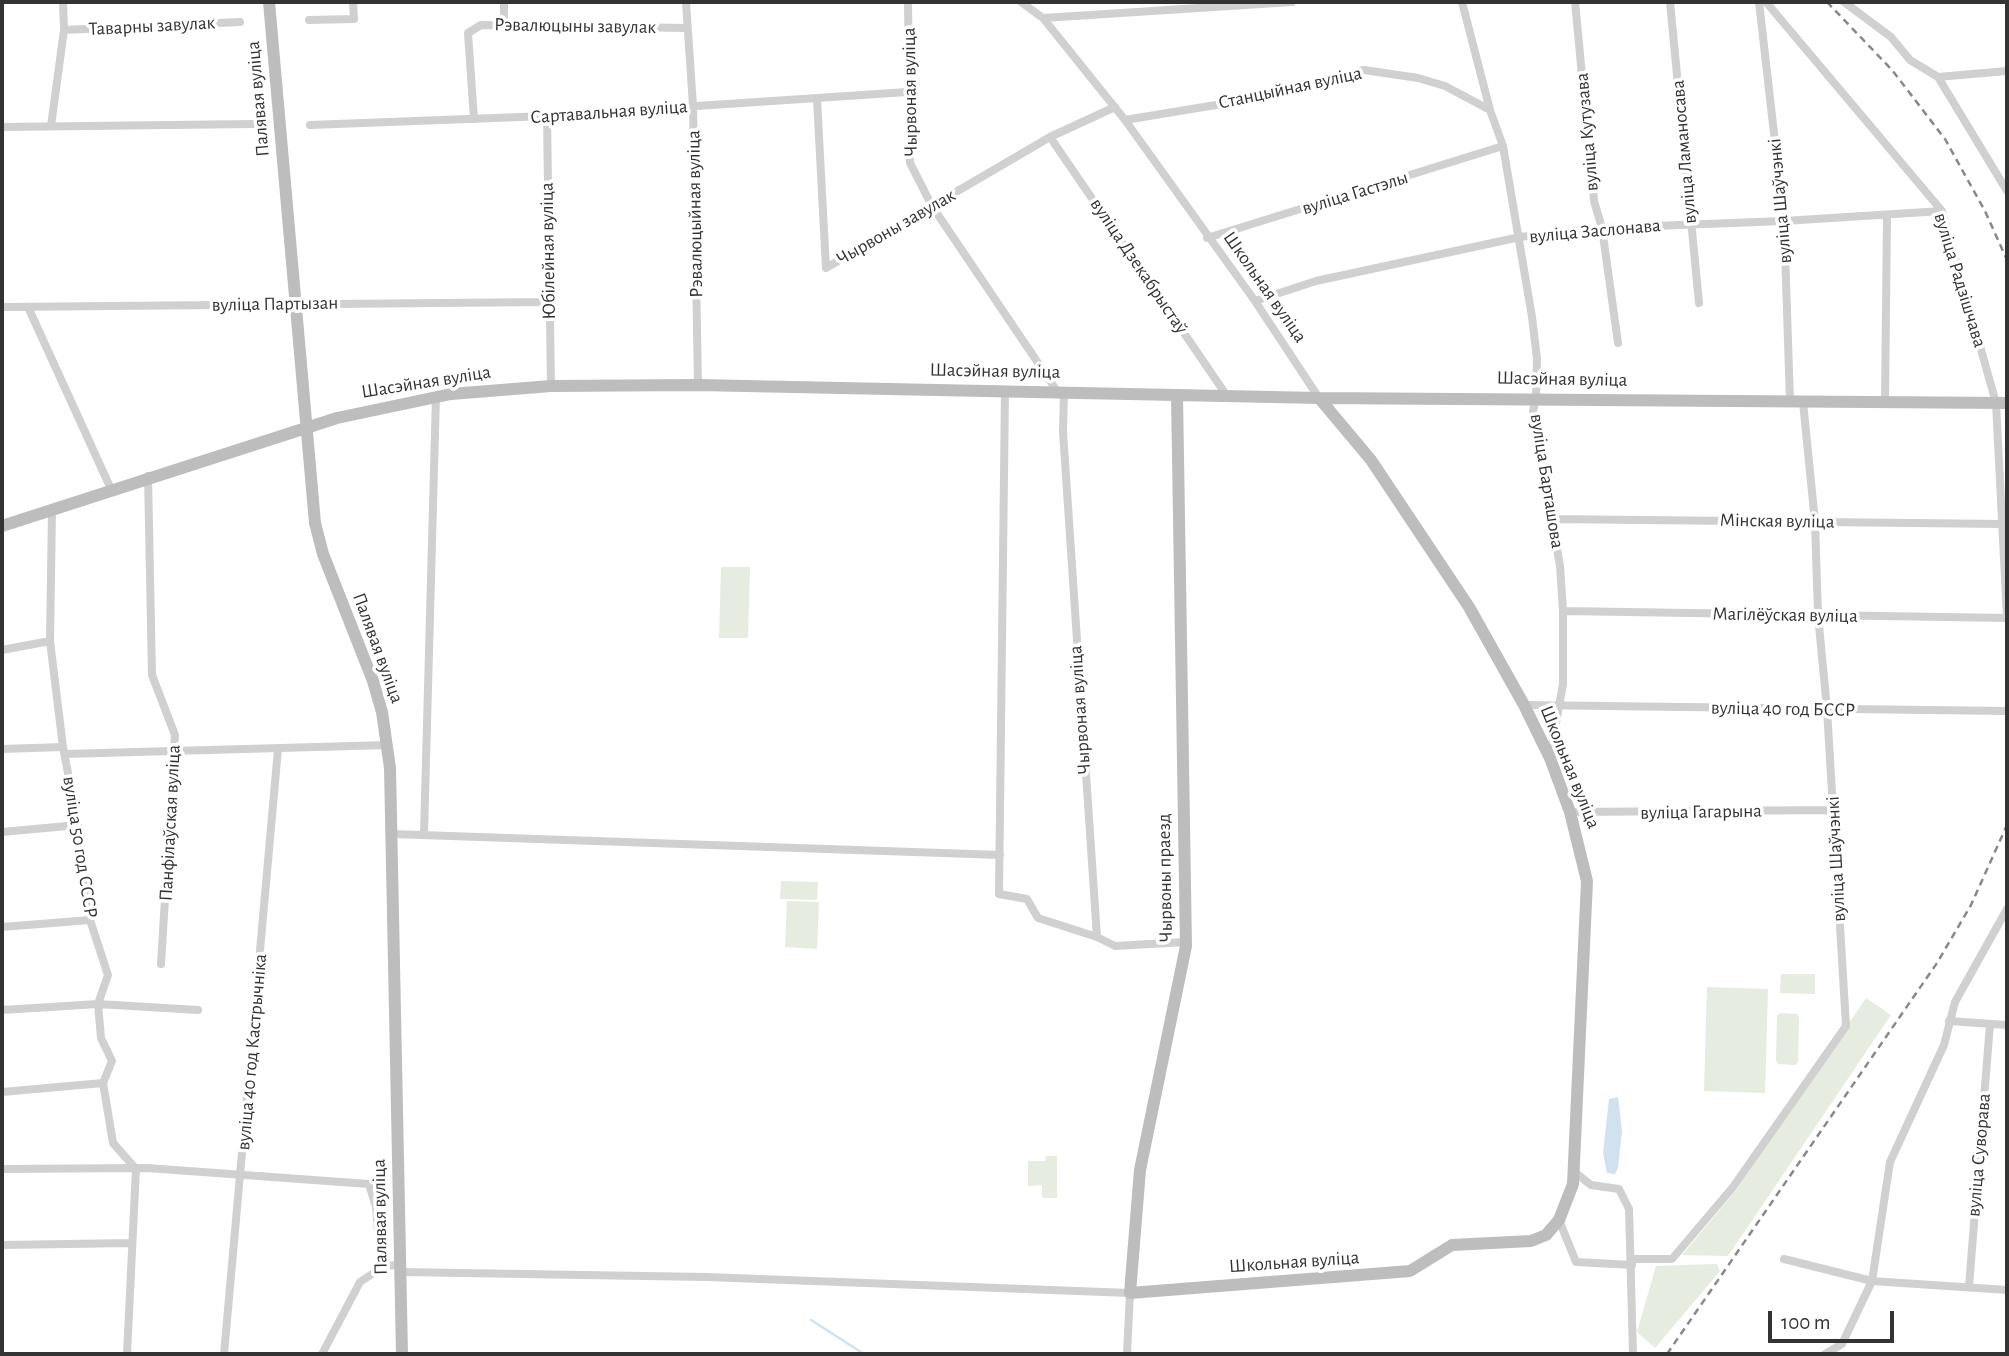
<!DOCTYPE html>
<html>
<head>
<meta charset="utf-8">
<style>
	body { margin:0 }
	#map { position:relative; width:2009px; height:1356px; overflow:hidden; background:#fff; font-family:"Alegreya Sans",sans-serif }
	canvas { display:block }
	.frame { position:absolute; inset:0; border:4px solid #333; pointer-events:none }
	.scale { position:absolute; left:1768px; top:1311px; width:126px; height:32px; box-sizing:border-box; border:4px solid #333; border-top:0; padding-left:9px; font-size:21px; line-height:24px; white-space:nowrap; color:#333; -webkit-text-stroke:5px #fff; paint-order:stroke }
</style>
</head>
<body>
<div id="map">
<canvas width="2009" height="1356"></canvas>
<div class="frame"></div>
<div class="scale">100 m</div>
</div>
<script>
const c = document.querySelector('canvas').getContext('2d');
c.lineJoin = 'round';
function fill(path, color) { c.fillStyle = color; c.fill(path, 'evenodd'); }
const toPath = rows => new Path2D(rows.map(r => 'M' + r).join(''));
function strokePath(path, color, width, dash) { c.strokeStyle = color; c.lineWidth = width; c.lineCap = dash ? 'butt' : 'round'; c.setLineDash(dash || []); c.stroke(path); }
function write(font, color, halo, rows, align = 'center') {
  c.font = font + ' "Alegreya Sans",sans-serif'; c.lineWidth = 7; c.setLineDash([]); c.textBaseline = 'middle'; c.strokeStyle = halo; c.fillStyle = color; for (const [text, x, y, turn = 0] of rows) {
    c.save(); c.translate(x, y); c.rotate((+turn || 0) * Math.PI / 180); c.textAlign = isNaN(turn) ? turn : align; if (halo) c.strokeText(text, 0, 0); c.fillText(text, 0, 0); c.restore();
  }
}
const green = toPath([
	[721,567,750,567,748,638,719,638],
	[781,881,818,882,817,900,780,899],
	[787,901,819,902,817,949,785,947],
	[1781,974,1815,974,1815,994,1780,993],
	[1707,987,1768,989,1765,1093,1704,1091],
	[1866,998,1891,1015,1728,1256,1682,1255,1737,1189],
	[1781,1013,1797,1014,1799,1018,1798,1062,1795,1065,1778,1064,1776,1060,1777,1015],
	[1046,1156,1057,1156,1057,1198,1042,1198,1042,1185,1028,1186,1028,1161,1045,1161],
	[1717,1264,1720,1271,1655,1348,1637,1332,1656,1266]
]);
const water = toPath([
	[1618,1097,1622,1131,1618,1168,1615,1174,1607,1173,1603,1153,1609,1099]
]);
const stream = toPath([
	[811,1320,864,1354]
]);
const street = toPath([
	[504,2,504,24],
	[686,2,693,106,698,385],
	[908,2,910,163,932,206,1057,391],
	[1021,2,1043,18,1125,120,1255,301,1319,398],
	[1462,2,1490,110,1503,146,1532,317,1537,359,1536,398,1533,411,1560,566,1563,611,1563,684,1550,756],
	[1575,2,1594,201,1602,228,1618,343],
	[1670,2,1699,303],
	[1759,2,1784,221,1790,401],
	[1766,2,1942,211,1996,403,2007,618],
	[1844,2,1891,37,1910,60,1938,77,2007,191],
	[1043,18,1292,2],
	[309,20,354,19,353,2],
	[64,30,240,22],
	[1938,77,2007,71],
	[817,99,826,268,1050,137,1115,107],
	[547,116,551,386],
	[474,119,468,33,481,25,687,28],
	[1125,120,1246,100,1364,70,1418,78,1445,86,1490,110],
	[310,125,547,116,907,92],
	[51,126,64,30,63,2],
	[2,127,253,124],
	[1050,137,1227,396],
	[1207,238,1503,146],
	[1255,301,1316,281,1520,237,1602,228,1784,221,1942,211],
	[2,307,548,302],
	[28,307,111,489],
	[1005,391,999,894,1027,899,1038,918,1097,937],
	[1064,392,1063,432,1097,937,1115,946,1186,942],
	[1885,401,1887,216],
	[148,476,152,675,175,735,161,964],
	[52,509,50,641,63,747,78,825,90,920,108,975,98,1004,101,1038,112,1061,103,1083,113,1143,136,1169,127,1354],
	[1552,519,2002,524],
	[1563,611,2007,618],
	[2,650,50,641],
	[1524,705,2007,711],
	[2,749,63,747],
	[65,754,388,745],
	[1570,812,1833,810],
	[2,832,78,825],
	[392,834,1000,855],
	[424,834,436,396],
	[2,927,90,920],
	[2,1010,98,1004,198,1010],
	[1949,1021,2007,1025],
	[2,1092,103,1083],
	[2,1169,147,1168,369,1184,376,1207,380,1259,384,1266],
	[1573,1171,1591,1185,1619,1189,1629,1209,1633,1354],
	[1559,1220,1576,1262,1632,1265],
	[2,1245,132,1243],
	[1632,1259,1672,1259,1733,1187,1846,1026,1827,709,1818,615,1815,522,1803,402],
	[1784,1259,1872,1281,2007,1290],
	[400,1272,707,1277,1130,1293,1127,1354],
	[1969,1286,1990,1024],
	[224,1354,278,749],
	[322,1354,360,1282,384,1266,400,1265],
	[1825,1354,1842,1344,1872,1281,1890,1162,1944,1045,1955,1002,2007,909]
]);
const secondary = toPath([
	[269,2,315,523,323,554,373,681,382,712,390,768,402,1354],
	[1177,395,1186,946,1140,1170,1130,1293,1410,1271,1452,1245,1531,1241,1546,1235,1559,1220,1573,1184,1587,881,1570,812,1550,758,1524,705,1469,607,1371,460,1319,398],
	[2,526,337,418,451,394,551,386,698,385,1319,398,2007,403]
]);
const rail = toPath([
	[1827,2,1892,70,1945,139,1985,211,2007,260],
	[1667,1354,1937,963,1971,905,2007,825]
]);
const streetNames = [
	["Таварны завулак",152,26,-3],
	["Рэвалюцыны завулак",575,26,1],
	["Станцыйная вуліца",1290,88,-12],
	["Чырвоная вуліца",910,92,-91],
	["Палявая вуліца",258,99,-95],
	["Сартавальная вуліца",609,112,-4],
	["вуліца Кутузава",1587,132,-95],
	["вуліца Ламаносава",1684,152,-95],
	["вуліца Гастэлы",1355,193,-17],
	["вуліца Шаўчэнкі",1780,201,-95],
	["Рэвалюцыйная вуліца",695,214,-91],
	["Чырвоны завулак",896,227,-30],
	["вуліца Заслонава",1595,231,-5],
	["Юбілейная вуліца",548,251,-91],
	["вуліца Дзекабрыстаў",1139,266,56],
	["вуліца Радзішчава",1960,280,73],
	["Школьная вуліца",1265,287,55],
	["вуліца Партызан",275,304,-1],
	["Шасэйная вуліца",995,371,1],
	["Шасэйная вуліца",1562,379,1],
	["Шасэйная вуліца",426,382,-9],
	["вуліца Барташова",1547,481,81],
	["Мінская вуліца",1777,521,1],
	["Магілёўская вуліца",1785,615,1],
	["Палявая вуліца",378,648,70],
	["вуліца 40 год БССР",1783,709,1],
	["Чырвоная вуліца",1080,710,-94],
	["Школьная вуліца",1570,767,68],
	["вуліца Гагарына",1701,812,-1],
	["Панфілаўская вуліца",170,823,-87],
	["вуліца 50 год СССР",80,847,81],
	["вуліца Шаўчэнкі",1836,859,-93],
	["Чырвоны праезд",1165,878,-91],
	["вуліца 40 год Кастрычніка",252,1052,-85],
	["вуліца Суворава",1979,1155,-85],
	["Палявая вуліца",380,1217,-91],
	["Школьная вуліца",1294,1262,-4]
];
fill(green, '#e6ecdf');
fill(water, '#cfe2ee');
strokePath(stream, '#cfe2ee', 2.5);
strokePath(street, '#d0d0d0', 8);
strokePath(secondary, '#bdbdbd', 12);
strokePath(rail, '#888', 2.5, [7, 5]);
write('19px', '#333', '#fff', streetNames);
</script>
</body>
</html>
